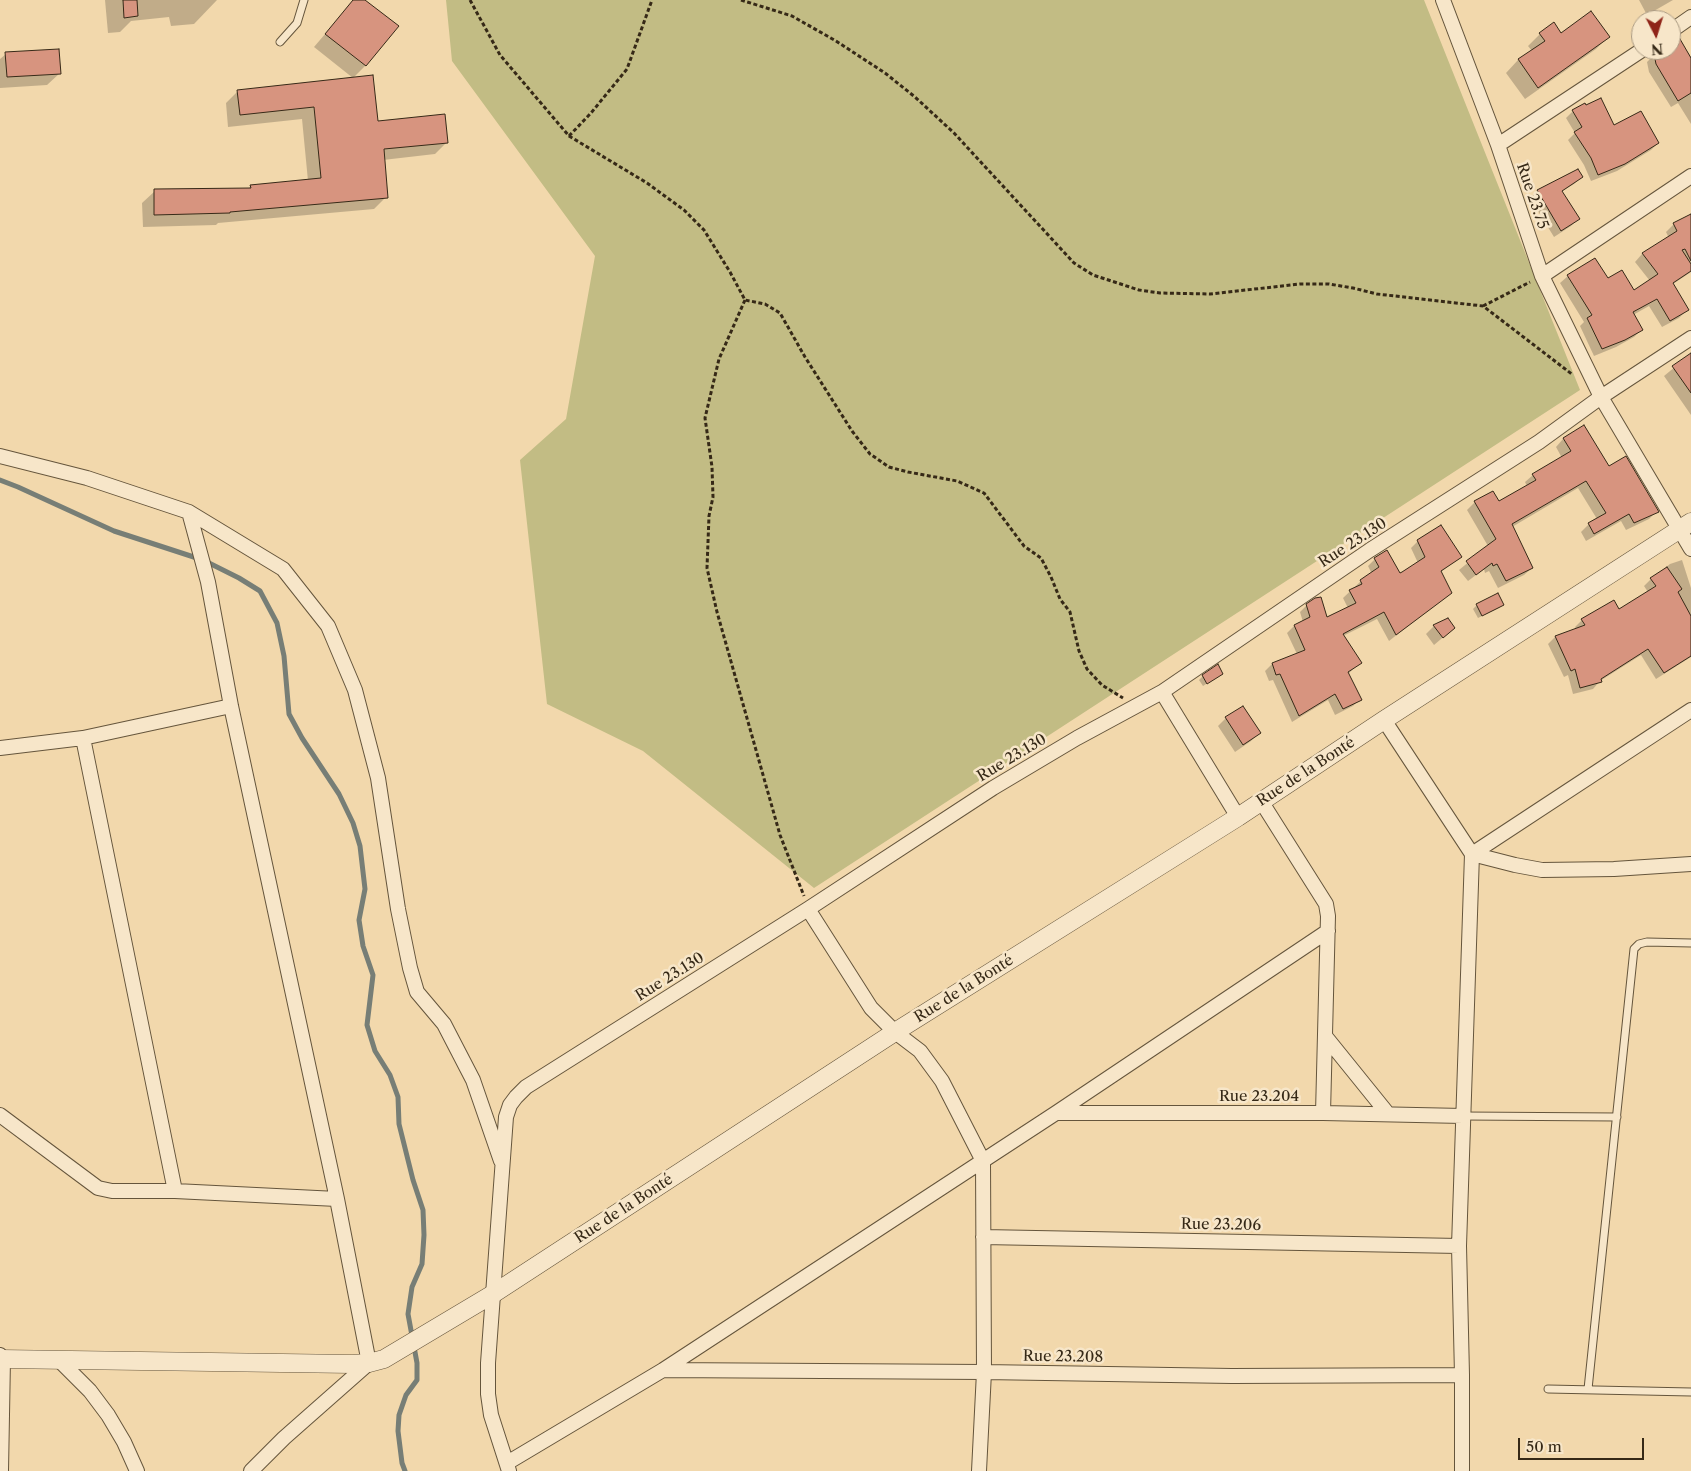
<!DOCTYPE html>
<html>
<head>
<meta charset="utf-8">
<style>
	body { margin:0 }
	#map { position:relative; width:1691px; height:1471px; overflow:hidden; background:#f2d8ac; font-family:"Libre Caslon Text",serif }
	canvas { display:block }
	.north { position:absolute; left:1631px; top:10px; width:50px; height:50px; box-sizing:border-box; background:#f7e6c9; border:1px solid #aa9a82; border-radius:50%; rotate:175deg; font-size:14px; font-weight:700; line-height:20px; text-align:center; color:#362917 }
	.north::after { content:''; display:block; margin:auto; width:18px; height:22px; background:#8f2418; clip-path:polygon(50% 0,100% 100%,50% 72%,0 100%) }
	.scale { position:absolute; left:1518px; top:1438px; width:126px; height:22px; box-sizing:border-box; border:2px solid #362917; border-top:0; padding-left:6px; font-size:15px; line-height:18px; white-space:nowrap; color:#362917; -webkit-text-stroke:4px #f7e6c9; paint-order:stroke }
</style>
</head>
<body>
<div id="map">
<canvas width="1691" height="1471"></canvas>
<div class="north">N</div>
<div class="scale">50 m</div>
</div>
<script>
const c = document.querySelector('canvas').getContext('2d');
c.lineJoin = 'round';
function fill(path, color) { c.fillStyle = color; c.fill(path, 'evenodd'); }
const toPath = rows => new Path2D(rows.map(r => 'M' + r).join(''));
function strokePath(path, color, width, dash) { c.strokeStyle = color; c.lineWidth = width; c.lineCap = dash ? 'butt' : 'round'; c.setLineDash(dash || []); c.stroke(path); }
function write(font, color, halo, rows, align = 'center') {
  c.font = font + ' "Libre Caslon Text",serif'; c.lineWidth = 5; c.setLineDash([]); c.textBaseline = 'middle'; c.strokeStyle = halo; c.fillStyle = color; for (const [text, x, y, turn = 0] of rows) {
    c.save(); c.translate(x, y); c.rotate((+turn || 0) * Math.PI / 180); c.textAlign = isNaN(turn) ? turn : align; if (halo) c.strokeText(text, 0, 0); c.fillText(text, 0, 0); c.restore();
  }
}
const green = toPath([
	[446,0,1424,0,1580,390,814,888,643,751,547,704,520,460,566,419,595,256,452,61]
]);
const shadow = toPath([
	[105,0,217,0,194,24,171,26,169,17,131,21,120,32,108,33],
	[354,0,363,0,397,27,365,66,353,78,314,47],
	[1639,0,1673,0,1647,15],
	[1540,34,1561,34,1608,37,1596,49,1525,99,1506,73,1518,60,1532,51,1528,46],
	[1680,41,1691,57,1691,124,1678,103,1671,107,1649,72,1647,62,1654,55,1663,50,1671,50,1671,46],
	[6,54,60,73,47,85,0,88,0,59],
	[372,76,377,122,447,142,435,154,383,160,386,197,374,209,218,223,216,225,143,227,142,203,155,191,248,189,251,186,308,181,302,119,228,127,226,103,238,91],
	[1573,111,1614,127,1658,143,1651,150,1617,171,1591,181,1584,165,1568,140,1575,133,1566,118],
	[1578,171,1581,177,1574,184,1561,192,1578,219,1571,226,1554,237,1530,198,1538,191],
	[1691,216,1691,272,1673,284,1687,310,1679,318,1662,327,1649,306,1633,315,1641,330,1634,337,1616,347,1594,356,1580,326,1584,322,1560,283,1568,276,1607,280,1633,292,1650,281,1635,262,1642,254,1669,238,1666,232,1674,224],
	[1687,357,1691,362,1691,415,1664,376],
	[1584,427,1609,468,1657,511,1649,519,1626,530,1621,521,1586,541,1581,532,1589,524,1597,519,1578,488,1512,527,1532,568,1524,575,1498,588,1489,571,1485,573,1484,569,1468,581,1459,570,1488,546,1467,510,1475,502,1498,502,1527,486,1525,482,1533,475,1562,458,1556,447,1563,439],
	[1418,541,1460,557,1441,572,1450,593,1389,641,1377,619,1343,636,1360,663,1348,674,1360,699,1353,706,1335,715,1328,700,1292,722,1273,680,1269,681,1265,671,1272,664,1297,654,1287,633,1294,626,1303,622,1300,612,1307,605,1326,619,1348,608,1343,598,1361,581,1372,574,1368,566,1375,559,1386,552,1399,575,1418,563,1411,548],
	[1682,560,1691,588,1691,657,1656,679,1641,655,1600,681,1593,689,1573,694,1568,675,1564,677,1548,644,1555,637,1576,629,1575,627,1582,620,1619,611,1648,592,1644,586,1651,579,1670,564],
	[1477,605,1502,605,1499,608,1478,618,1473,609],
	[1447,619,1454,628,1434,645,1426,634,1434,626],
	[1222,674,1203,686,1199,680,1203,676],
	[1226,718,1259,733,1251,741,1235,752,1218,726]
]);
const stream = toPath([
	[0,480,18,487,114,531,203,560,239,578,260,591,277,623,284,656,289,714,302,738,339,794,353,823,360,846,365,889,359,920,363,946,373,975,367,1025,375,1051,390,1075,398,1097,399,1124,413,1180,423,1210,424,1235,422,1264,412,1287,408,1314,417,1363,417,1380,406,1395,399,1415,398,1431,402,1463,405,1471]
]);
const building = toPath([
	[123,0,137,0,138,16,124,18,123,0],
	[353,0,365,0,399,26,366,66,325,34,353,0],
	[1591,11,1610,37,1538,88,1518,59,1545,41,1539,33,1554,22,1561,33,1591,11],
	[1680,39,1691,58,1691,93,1678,101,1656,64,1654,54,1671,50,1671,44,1680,39],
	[59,49,61,74,7,77,5,52,59,49],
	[373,75,378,121,445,114,448,143,384,149,388,198,230,212,230,213,154,215,154,189,251,188,250,185,321,178,314,107,240,115,237,90,373,75],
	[1601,98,1614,125,1641,111,1659,143,1625,164,1598,175,1591,158,1574,132,1582,127,1572,110,1585,103,1586,105,1601,98],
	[1578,169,1583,177,1562,191,1580,219,1561,231,1537,190,1578,169],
	[1691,214,1691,261,1685,249,1682,250,1691,264,1691,271,1673,283,1689,310,1670,321,1657,299,1633,312,1643,330,1625,340,1602,349,1587,318,1592,315,1567,275,1595,258,1608,278,1622,270,1634,290,1658,274,1642,253,1677,231,1673,223,1691,214],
	[1691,353,1691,393,1672,366,1691,353],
	[1584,425,1609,466,1626,456,1659,512,1634,523,1629,514,1594,534,1588,523,1606,513,1586,481,1512,524,1533,568,1506,581,1497,564,1493,566,1492,563,1476,575,1466,561,1496,539,1474,501,1493,491,1499,501,1536,480,1532,474,1571,451,1563,438,1584,425],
	[1441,525,1462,557,1441,571,1452,593,1396,635,1384,612,1343,634,1362,663,1348,672,1362,700,1343,709,1335,694,1299,716,1280,674,1276,675,1272,663,1305,650,1294,625,1310,617,1306,604,1315,598,1321,597,1327,617,1356,603,1349,590,1362,584,1360,580,1379,567,1374,558,1387,550,1400,573,1402,572,1425,557,1417,540,1441,525],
	[1667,567,1682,589,1678,592,1691,616,1691,656,1664,673,1648,649,1601,679,1602,682,1580,688,1575,669,1571,671,1555,636,1585,625,1581,619,1614,600,1619,609,1656,586,1650,578,1667,567],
	[1498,593,1504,605,1482,616,1476,604,1498,593],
	[1448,618,1455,628,1443,638,1433,625,1448,618],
	[1218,664,1223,674,1207,684,1202,675,1218,664],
	[1243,706,1261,733,1243,745,1225,717,1243,706]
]);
const path = toPath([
	[470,0,500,55,569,136,647,183,684,210,704,230,730,272,745,300,765,304,780,313,805,357,852,431,870,454,889,467,908,472,957,481,984,493,1024,546,1041,558,1051,577,1060,599,1070,612,1079,651,1087,669,1102,685,1123,698],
	[741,0,792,16,836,41,885,73,915,97,954,133,1074,263,1093,275,1139,290,1160,293,1210,294,1300,284,1329,284,1353,288,1377,294,1483,306,1573,375],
	[569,136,591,113,627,69,652,0],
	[745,300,719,359,705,418,712,467,713,497,709,516,707,568,717,612,780,835,804,896],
	[1483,306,1530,282]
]);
const service = toPath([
	[280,42,297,23,304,0],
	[1463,1116,1617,1117],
	[1548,1389,1691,1392],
	[1588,1389,1634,949,1639,944,1647,942,1691,943]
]);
const minor = toPath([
	[1443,0,1498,145,1542,276,1601,397,1691,549],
	[1671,31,1691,17],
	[1498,145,1642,50],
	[1542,276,1691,176],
	[0,456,87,478,189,512,283,569,328,626,355,690,378,778,398,909,410,968,417,992,444,1024,473,1080,501,1161],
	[189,512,208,582,231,706,337,1199,369,1363,284,1438,251,1471],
	[1162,692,1238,817],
	[1384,720,1472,854,1459,1246,1462,1375,1462,1471],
	[83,738,231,706],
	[0,748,83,738,175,1191],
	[1261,801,1326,904,1328,916,1323,1113],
	[1472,854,1691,710],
	[1472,854,1515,865,1542,870,1614,869,1691,864],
	[808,909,871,1008,895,1032,920,1051,942,1081,983,1161,984,1372,979,1471],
	[1325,1036,1388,1114],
	[1056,1113,1323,1113,1463,1116],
	[0,1115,98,1188,112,1191,175,1191,337,1199],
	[983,1237,1459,1246],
	[0,1355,3,1359,1,1471],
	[58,1359,90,1391,108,1415,124,1442,137,1471],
	[663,1370,984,1372,1232,1376,1462,1375],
	[507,1463,663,1370,1056,1113,1328,931],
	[509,1471,491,1415,488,1394,488,1363,506,1117,510,1105,516,1097,526,1087,808,909,993,788,1077,738,1162,692,1370,550,1539,442,1601,397,1691,338]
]);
const tertiary = toPath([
	[0,1359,352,1364,369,1363,384,1359,493,1294,895,1032,1238,817,1384,720,1691,522]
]);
const streetNames = [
	["Rue 23.75",1532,196,71],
	["Rue 23.130",1353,543,-33],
	["Rue 23.130",1012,758,-31],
	["Rue de la Bonté",1306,772,-33],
	["Rue 23.130",670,977,-32],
	["Rue de la Bonté",964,989,-32],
	["Rue 23.204",1259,1097],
	["Rue de la Bonté",624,1209,-33],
	["Rue 23.206",1221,1225,1],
	["Rue 23.208",1063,1357,1]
];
fill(green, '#c2bc84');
fill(shadow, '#0003');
strokePath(stream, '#777e76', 5);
fill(building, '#d7947f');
strokePath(building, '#362917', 1);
strokePath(service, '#65553c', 9);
strokePath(minor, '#65553c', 16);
strokePath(tertiary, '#65553c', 19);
strokePath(path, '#362917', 3, [4, 2.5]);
strokePath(service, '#f7e6c9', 7);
strokePath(minor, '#f7e6c9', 14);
strokePath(tertiary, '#f7e6c9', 18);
write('15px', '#362917', '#f7e6c9', streetNames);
</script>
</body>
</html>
